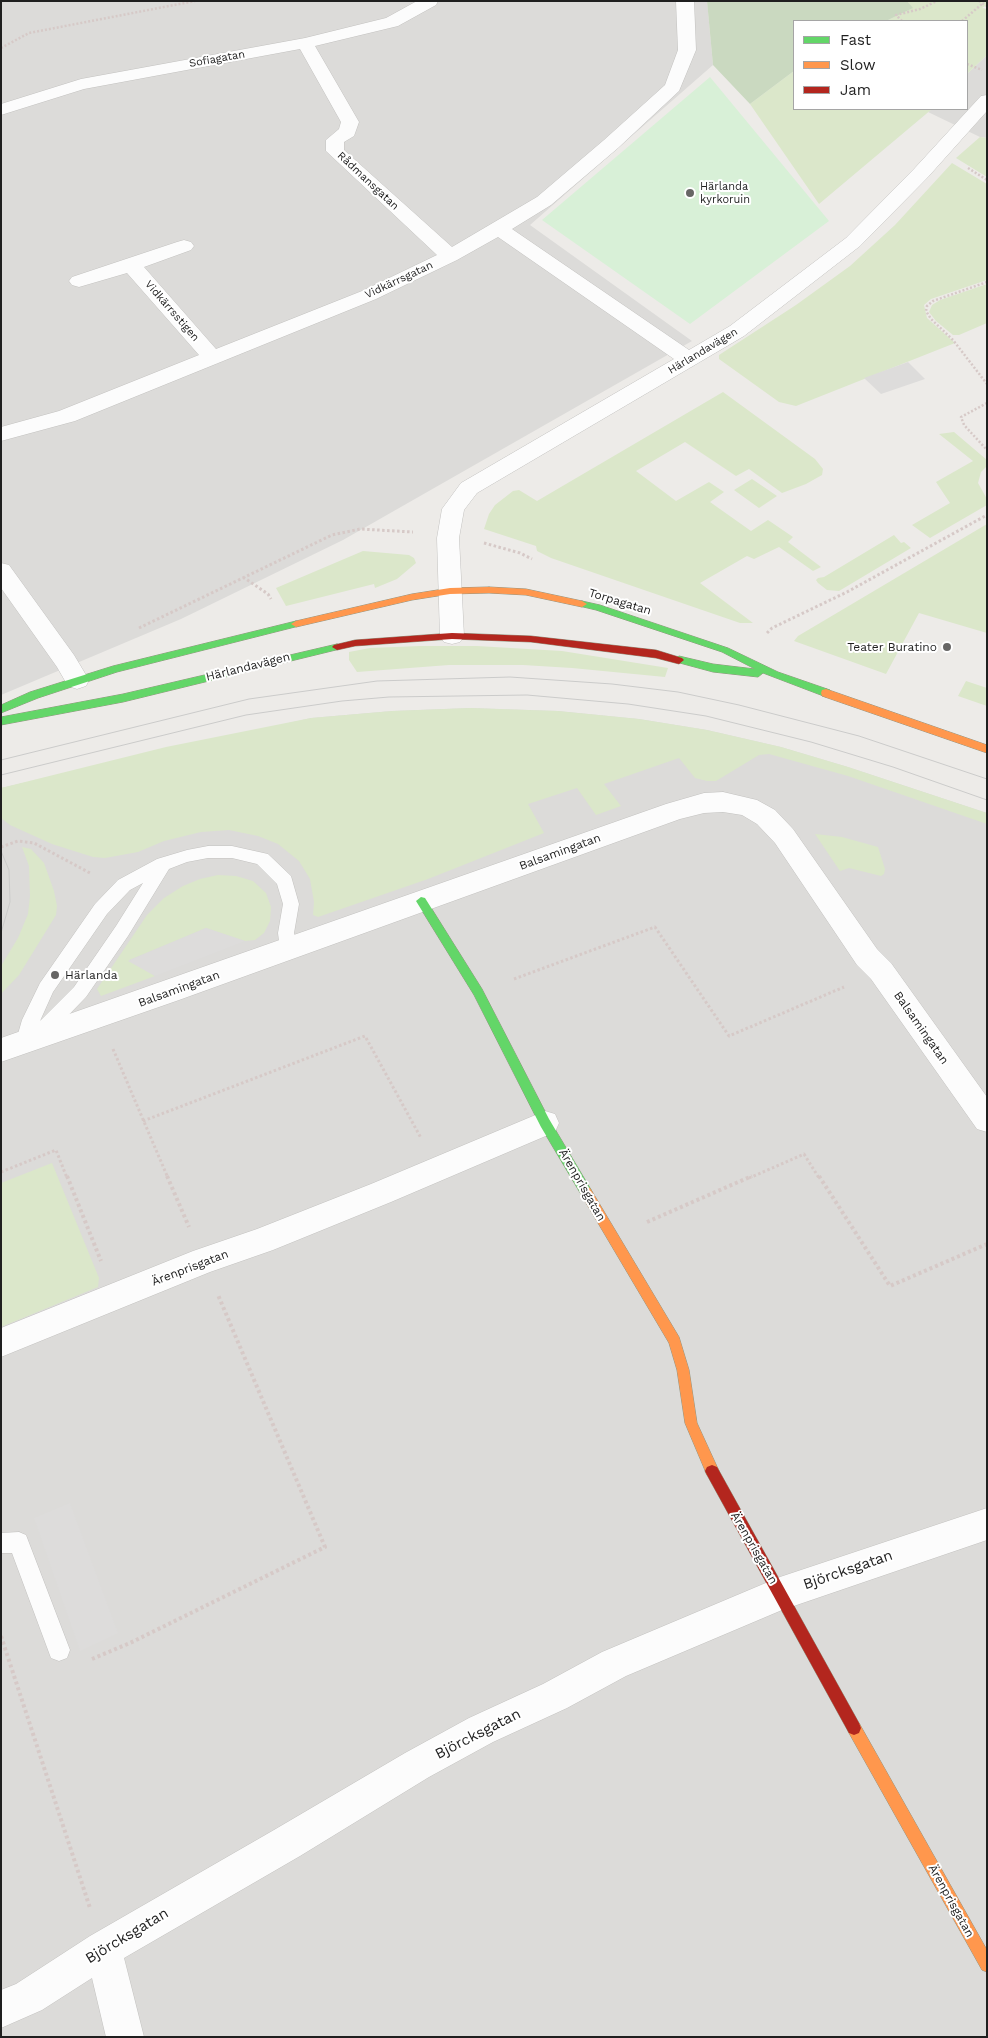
<!DOCTYPE html>
<html>
<head>
<meta charset="utf-8">
<style>
	body { margin:0 }
	#map { position:relative; width:988px; height:2038px; overflow:hidden; background:#edebe8; font-family:"Work Sans",sans-serif }
	canvas { display:block }
	.frame { position:absolute; inset:0; border:2px solid #1f1f1f; pointer-events:none }
	.legend { position:absolute; left:793px; top:20px; width:175px; height:90px; box-sizing:border-box; background:#fff; border:1px solid #a5a5a5; margin:0; padding:6px 9px; list-style:none; font-size:15px; color:#1f1f1f }
	.legend li { display:flex; align-items:center; gap:10px; height:25px }
	.legend b { width:25px; border:1px solid #a5a5a5 }
</style>
</head>
<body>
<div id="map">
<canvas width="988" height="2038"></canvas>
<div class="frame"></div>
<ul class="legend">
<li><b style="height:6px;background:#63d668"></b>Fast</li>
<li><b style="height:6px;background:#ff974d"></b>Slow</li>
<li><b style="height:6px;background:#b3261e"></b>Jam</li>
</ul>
</div>
<script>
const c = document.querySelector('canvas').getContext('2d');
c.lineJoin = 'round';
function fill(path, color) { c.fillStyle = color; c.fill(path, 'evenodd'); }
const toPath = rows => new Path2D(rows.map(r => 'M' + r).join(''));
function strokePath(path, color, width, dash) { c.strokeStyle = color; c.lineWidth = width; c.lineCap = dash ? 'butt' : 'round'; c.setLineDash(dash || []); c.stroke(path); }
function write(font, color, halo, rows, align = 'center') {
  c.font = font + ' "Work Sans",sans-serif'; c.lineWidth = 4; c.setLineDash([]); c.textBaseline = 'middle'; c.strokeStyle = halo; c.fillStyle = color; for (const [text, x, y, turn = 0] of rows) {
    c.save(); c.translate(x, y); c.rotate((+turn || 0) * Math.PI / 180); c.textAlign = isNaN(turn) ? turn : align; if (halo) c.strokeText(text, 0, 0); c.fillText(text, 0, 0); c.restore();
  }
}
const residential = toPath([
	[1,1,707,1,713,65,530,225,692,341,343,540,181,619,1,695],
	[987,55,987,138,980,137,928,112,932,109,967,109,967,74],
	[470,708,558,711,639,719,707,730,781,747,848,767,987,813,987,2037,1,2037,1,788,311,718,392,711]
]);
const grass = toPath([
	[907,1,987,1,987,5,982,8,987,9,987,55,967,74,967,21,886,21,912,8],
	[794,71,794,109,932,109,819,204,750,104],
	[980,137,987,138,987,177,956,158],
	[952,163,987,184,987,280,931,299,924,305,927,318,955,343,796,406,779,402,719,359,719,355,796,305,850,266,895,225],
	[987,284,987,323,959,335,953,335,936,321,929,312,932,305,940,300],
	[723,392,815,459,823,469,822,475,806,484,782,493,749,469,736,476,685,442,636,471,676,501,709,482,724,492,710,502,751,531,768,520,793,537,788,542,821,567,813,571,779,547,754,559,747,556,700,583,753,623,740,623,551,558,537,551,536,546,484,529,489,514,495,505,513,491,519,490,537,501],
	[954,432,987,460,987,466,981,472,978,483,987,499,987,505,930,538,912,525,950,503,936,482,973,461,939,434],
	[752,479,777,496,759,508,734,490],
	[987,524,987,633,919,613,886,674,794,641,798,636],
	[894,535,901,543,904,542,911,548,839,591,827,590,818,583,816,580,818,578,824,577],
	[363,551,409,555,414,558,416,563,397,579,375,588,374,584,286,606,276,588],
	[420,646,477,646,562,651,668,668,665,677,572,668,523,665,449,665,357,672,349,660,349,652,370,648],
	[966,681,987,688,987,706,958,696],
	[470,708,558,711,639,719,707,730,781,747,848,767,987,813,987,824,848,776,769,754,759,755,716,781,707,781,695,778,679,758,604,784,621,806,596,815,577,788,528,804,544,833,428,879,318,917,313,915,314,902,310,879,299,861,278,844,258,836,229,830,201,832,164,841,138,852,105,858,93,857,52,844,10,825,1,818,1,788,166,747,311,718,392,711],
	[815,834,842,837,878,847,885,869,884,874,881,876,849,868,840,871],
	[22,847,31,849,44,863,54,891,57,906,56,915,19,975,1,994,1,966,18,938,28,914,30,896,29,866],
	[218,875,236,876,253,881,266,893,271,907,270,921,264,933,255,940,245,941,206,928,129,960,155,976,101,996,97,989,147,915,164,898,183,886,200,879],
	[52,1163,99,1278,98,1287,1,1327,1,1183]
]);
const forest = toPath([
	[707,1,907,1,913,8,886,21,794,21,794,71,750,104,713,65]
]);
const park = toPath([
	[710,77,829,221,690,324,542,220]
]);
const parking = toPath([
	[908,362,925,379,881,394,864,378],
	[206,928,245,941,155,976,128,961],
	[70,1503,118,1633,80,1651,34,1518]
]);
const pathFar2 = toPath([
	[979,1,987,6],
	[902,21,896,15,920,9,937,1],
	[962,21,982,4],
	[1,48,29,33,195,1],
	[967,64,982,70],
	[968,168,987,180],
	[987,282,933,301,927,306,926,311,931,319,953,340,987,384],
	[987,403,961,417,964,425,987,450]
]);
const pathFar1 = toPath([
	[484,543,520,553,532,559],
	[243,577,268,594,271,599],
	[139,628,332,535,360,529,413,532],
	[767,633,772,628,847,592,987,515],
	[1,847,18,841,34,843,90,873],
	[514,979,655,927,729,1036,844,987],
	[113,1049,168,1178],
	[143,1121,365,1036,421,1138],
	[1,1172,56,1150,67,1178],
	[749,1178,804,1154,819,1178]
]);
const path = toPath([
	[67,1176,101,1261],
	[167,1176,189,1227],
	[819,1176,890,1286,987,1244],
	[647,1222,752,1176],
	[1,1636,90,1908],
	[92,1659,130,1643,325,1547,218,1295]
]);
const lane = toPath([
	[208,846,232,846,268,854,291,876,299,904,294,933,298,949,295,954,289,956,283,954,280,949,278,933,283,904,277,884,257,864,232,858,208,858,187,862,169,869,128,936,86,997,57,1027,42,1038,34,1040,31,1046,25,1048,19,1046,16,1041,22,1020,40,983,95,904,118,880,157,859,187,850,208,846],
	[143,883,116,926,74,987,40,1021,53,992,107,914,130,890,143,883],
	[19,1532,26,1535,70,1650,67,1658,59,1661,51,1658,12,1553,1,1553,1,1533,19,1532]
]);
const street = toPath([
	[417,1,438,1,436,5,398,26,315,46,359,122,354,136,344,142,344,150,452,247,537,197,604,140,665,85,678,50,676,1,694,1,696,50,679,91,618,148,551,205,512,229,689,350,730,326,846,238,914,169,981,96,987,95,987,111,928,177,860,246,744,336,477,493,464,510,459,538,464,636,460,642,452,644,444,642,440,636,437,538,442,509,461,483,674,359,498,237,457,260,376,299,75,421,1,441,1,427,59,411,199,355,127,273,79,287,72,285,69,281,72,277,177,242,184,240,191,242,194,246,191,250,144,267,216,349,362,291,437,255,326,151,326,140,339,129,341,122,300,49,84,89,1,115,1,104,81,79,305,38,386,18,417,1],
	[1,563,9,565,74,655,89,680,86,686,77,689,68,686,57,667,1,588,1,563],
	[723,792,757,800,775,810,793,829,877,949,891,963,987,1097,987,1132,977,1129,871,979,857,965,775,843,757,824,742,815,723,812,704,813,680,819,179,1000,1,1062,1,1038,666,804,704,793,723,792],
	[545,1111,555,1114,559,1123,555,1132,391,1202,273,1250,210,1272,1,1357,1,1328,193,1251,257,1229,371,1184,545,1111],
	[987,1508,987,1540,782,1610,626,1676,567,1708,493,1742,429,1777,300,1856,124,1958,144,2037,106,2037,92,1978,42,2010,1,2028,1,1990,16,1984,90,1936,274,1830,405,1753,469,1718,543,1684,602,1652,780,1577,987,1508]
]);
const fast = toPath([
	[582,601,600,605,728,648,778,672,830,690,831,693,826,697,763,673,758,677,713,672,676,662,674,660,679,656,713,664,755,669,722,652,596,610,579,606,579,602,582,601],
	[296,621,301,624,299,626,117,672,38,698,1,713,1,705,30,692,113,666,296,621],
	[337,644,340,645,342,647,340,649,123,702,1,725,1,717,123,694,337,644],
	[421,897,425,898,482,989,549,1119,590,1188,592,1192,590,1196,586,1197,582,1196,541,1127,474,995,416,901,421,897]
]);
const slow = toPath([
	[489,587,526,589,582,601,587,604,582,607,526,595,489,593,450,594,412,600,296,627,291,624,296,621,412,594,450,588,489,587],
	[826,689,987,745,987,753,822,696,821,693,822,690,826,689],
	[586,1187,590,1188,679,1337,689,1370,697,1423,719,1471,717,1475,712,1477,707,1475,685,1423,677,1370,669,1343,582,1196,580,1192,582,1188,586,1187],
	[854,1721,859,1723,987,1950,987,1972,982,1970,849,1733,847,1728,849,1723,854,1721]
]);
const jam = toPath([
	[452,633,531,636,656,650,682,658,684,660,679,664,656,658,531,642,452,639,355,646,337,650,332,647,334,645,355,640,452,633],
	[712,1465,717,1467,859,1723,861,1728,859,1733,854,1735,849,1733,707,1475,705,1471,707,1467,712,1465]
]);
const tram = toPath([
	[1,760,249,699,377,681,510,677,612,684,678,692,739,705,859,736,987,779],
	[1,775,246,715,342,701,389,697,527,695,628,704,706,716,811,742,893,767,987,800],
	[1,851,9,870,10,902,1,933]
]);
const markers = [
	[690,193,5,"#676665"],
	[947,647,5,"#676665"],
	[55,975,5,"#676665"]
];
const farStreetnames = [
	["Sofiagatan",217,59,-10],
	["Rådmansgatan",368,181,43],
	["Vidkärrsgatan",399,280,-25],
	["Vidkärrsstigen",172,311,49],
	["Härlandavägen",703,351,-31]
];
const farPoinames = [
	["Härlanda",700,187],
	["kyrkoruin",700,200]
];
const streetNames = [
	["Torpagatan",620,602,17],
	["Härlandavägen",248,667,-14],
	["Balsamingatan",560,852,-20],
	["Balsamingatan",179,989,-20],
	["Balsamingatan",921,1028,55],
	["Ärenprisgatan",582,1185,60],
	["Ärenprisgatan",190,1268,-21],
	["Ärenprisgatan",754,1548,60],
	["Ärenprisgatan",951,1901,61]
];
const poiNames = [
	["Teater Buratino",937,647],
	["Härlanda",65,975,"left"]
];
const nearStreetnames = [
	["Björcksgatan",848,1570,-19],
	["Björcksgatan",478,1734,-27],
	["Björcksgatan",127,1936,-31]
];
fill(residential, '#dcdbd9');
fill(grass, '#dbe7ca');
fill(forest, '#cad9c0');
fill(park, '#d8f0d7');
fill(parking, '#dddcdb');
strokePath(lane, '#c3c2c0', 1);
strokePath(street, '#c3c2c0', 1);
strokePath(fast, '#949581', 1);
strokePath(slow, '#949581', 1);
strokePath(jam, '#949581', 1);
strokePath(pathFar2, '#d6c9c7', 2.5, [2, 2]);
strokePath(pathFar1, '#d6c9c7', 3, [2.5, 2.5]);
strokePath(path, '#d6c9c7', 4, [3, 3]);
fill(lane, '#fcfcfc');
fill(street, '#fcfcfc');
fill(fast, '#63d668');
fill(slow, '#ff974d');
fill(jam, '#b3261e');
strokePath(tram, '#cbcbca', 1);
for (const [x, y, r, color] of markers) { const dot = new Path2D(); dot.arc(x, y, r, 0, 2 * Math.PI); c.fillStyle = color; c.fill(dot); strokePath(dot, '#fff', 2); }
write('11px', '#1f1f1f', '#fff', farStreetnames);
write('11px', '#1f1f1f', '#fff', farPoinames, 'left');
write('12px', '#1f1f1f', '#fff', streetNames);
write('12px', '#1f1f1f', '#fff', poiNames, 'right');
write('15px', '#1f1f1f', '#fff', nearStreetnames);
</script>
</body>
</html>
